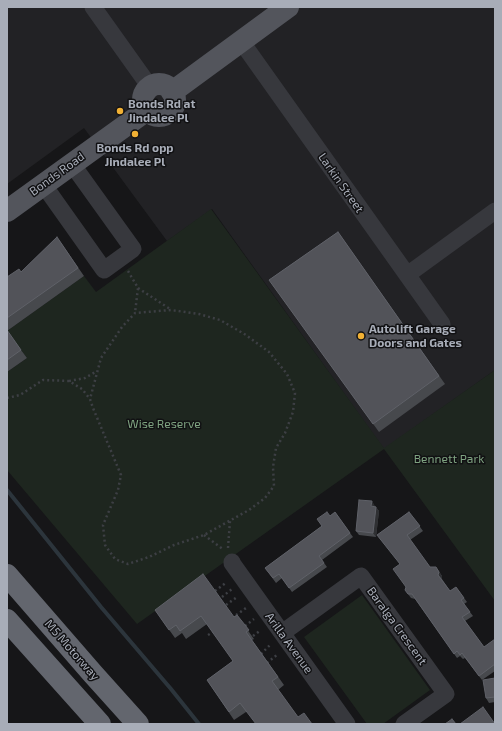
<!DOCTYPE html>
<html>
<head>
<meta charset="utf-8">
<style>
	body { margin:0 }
	#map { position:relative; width:502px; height:731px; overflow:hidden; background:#161618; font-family:"Exo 2",sans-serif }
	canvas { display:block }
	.frame { position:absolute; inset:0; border:8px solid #a8adb8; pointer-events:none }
</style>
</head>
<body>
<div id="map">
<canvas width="502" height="731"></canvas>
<div class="frame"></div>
</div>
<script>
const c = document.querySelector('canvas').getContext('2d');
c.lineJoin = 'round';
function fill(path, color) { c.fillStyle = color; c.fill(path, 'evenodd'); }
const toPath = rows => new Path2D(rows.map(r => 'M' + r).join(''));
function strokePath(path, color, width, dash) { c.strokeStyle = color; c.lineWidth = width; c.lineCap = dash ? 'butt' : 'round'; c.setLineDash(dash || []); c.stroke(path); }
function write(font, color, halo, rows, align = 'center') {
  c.font = font + ' "Exo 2",sans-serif'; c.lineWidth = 3; c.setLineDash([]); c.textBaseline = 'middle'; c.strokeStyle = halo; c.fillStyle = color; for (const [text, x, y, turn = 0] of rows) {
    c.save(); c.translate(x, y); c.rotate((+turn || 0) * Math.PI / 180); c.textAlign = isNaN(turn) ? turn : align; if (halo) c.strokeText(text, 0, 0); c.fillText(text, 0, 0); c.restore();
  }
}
const built = toPath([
	[7,7,495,7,495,370,384,449,212,209,167,241,84,128,7,184]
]);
const green = toPath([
	[211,209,384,448,495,370,495,601,384,449,137,624,7,470,7,372,27,358,7,331,84,276,96,292],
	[362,595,430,690,383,724,367,724,304,637]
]);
const stream = toPath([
	[7,490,101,607,171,689,199,724]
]);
const path = toPath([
	[128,271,138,288,135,313],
	[138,288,170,309],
	[69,381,85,378,97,371],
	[7,398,20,395,43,380,69,381,82,389,90,399,93,408,121,475,118,490,103,525,105,545,115,559,128,564,149,557,174,545,204,535,249,510,265,498,274,486,273,467,276,448,285,433,293,412,295,393,287,374,269,352,246,335,220,320,199,314,171,310,135,313,122,327,101,358,90,399],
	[204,535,224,550],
	[228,548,230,521],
	[215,591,227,582],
	[222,597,232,589],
	[226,605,237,597],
	[232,618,246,608],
	[245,626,254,619],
	[208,635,215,631],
	[253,636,261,630],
	[261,654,271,644],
	[267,663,278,654]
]);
const minor = toPath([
	[93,7,150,87],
	[241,41,442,324],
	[43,184,104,270,133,249,72,164],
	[407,275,495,211],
	[232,562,232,563,347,724],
	[282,633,361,576,446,694,404,724]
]);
const major = toPath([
	'143 100a16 16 0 1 1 32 0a16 16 0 1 1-32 0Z',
	[172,92,288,7],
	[7,211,147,110]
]);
const highway = toPath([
	[7,575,93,674,138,724],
	[7,620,100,724]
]);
const wall = toPath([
	[338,232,445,384,379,432,269,280],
	[57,237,84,276,7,331,27,358,7,372,7,277,21,272],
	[375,506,379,511,376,537,359,535,356,531],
	[335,512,353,537,322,560,327,567,292,592,282,578,276,583,265,568,322,526,330,516],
	[409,512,423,531,410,540,430,567,436,567,442,576,442,579,450,591,456,587,467,602,464,604,473,616,465,621,484,647,495,639,495,671,482,680,465,658,463,659,460,656,457,658,415,599,411,598,405,590,406,587,400,564,377,535],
	[155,610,234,617,237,615,254,639,252,640,284,685,278,690,298,717,312,724,246,712,234,720,207,680,233,661,207,624,186,639,182,633,175,638],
	[495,678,495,702,489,703,486,698]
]);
const shadedWall = toPath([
	[372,501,375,506,374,510,371,506],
	[376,507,379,511,376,537,373,533],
	[439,572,442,576,442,579,438,575]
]);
const building = toPath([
	[338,232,439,376,373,424,269,280,338,232],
	[57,237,78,268,7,318,7,277,19,269,21,272,57,237],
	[7,330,21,350,7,360,7,330],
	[359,500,372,501,371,506,376,507,373,533,356,531,359,500],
	[327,512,330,516,335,512,350,533,319,556,324,563,289,588,279,574,273,578,265,568,322,526,317,519,327,512],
	[409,512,420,526,407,535,430,567,436,567,439,572,438,575,450,591,456,587,464,598,461,600,470,612,462,617,484,647,495,639,495,664,479,676,462,653,460,655,457,651,454,654,412,594,408,594,405,590,406,587,393,569,400,564,377,535,409,512],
	[203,574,234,617,237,615,249,630,246,632,278,677,272,681,298,717,304,713,312,724,256,724,240,703,229,712,207,680,233,661,201,616,180,631,176,625,169,630,155,610,203,574],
	[495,678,495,697,486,698,483,680,495,678],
	[483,707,495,724,460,724,483,707],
	[452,719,456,724,445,724,452,719]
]);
const markers = [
	[120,111,4,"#f2b134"],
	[135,134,4,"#f2b134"],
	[361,336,4,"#f2b134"]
];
const poiNames = [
	["Bonds Rd at",128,104],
	["Jindalee Pl",128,118],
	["Bonds Rd opp",135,148,"center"],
	["Jindalee Pl",135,162,"center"],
	["Autolift Garage",369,329],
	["Doors and Gates",369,343]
];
const streetNames = [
	["Bonds Road",57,174,-36],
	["Larkin Street",341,183,55],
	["Baralga Crescent",397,626,54],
	["Arilla Avenue",289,643,54],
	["M5 Motorway",72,650,49]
];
const parkNames = [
	["Wise Reserve",164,424],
	["Bennett Park",449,459]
];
fill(built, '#222225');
fill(green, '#1e261f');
strokePath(stream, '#2c353c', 4);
strokePath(path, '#3d3f44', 2.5, [2, 3]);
strokePath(minor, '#37383d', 17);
strokePath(major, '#53555c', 22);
strokePath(highway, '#63666e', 22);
fill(wall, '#47494d');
fill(shadedWall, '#2f3033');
fill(building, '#525359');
strokePath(building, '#5f6168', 1);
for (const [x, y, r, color] of markers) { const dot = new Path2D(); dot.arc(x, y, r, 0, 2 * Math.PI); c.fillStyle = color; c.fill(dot); strokePath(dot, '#111113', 1.5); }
write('bold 12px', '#a8adb8', '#111113', poiNames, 'left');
write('12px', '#a8adb8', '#111113', streetNames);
write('12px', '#7fa381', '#111113', parkNames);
</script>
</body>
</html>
